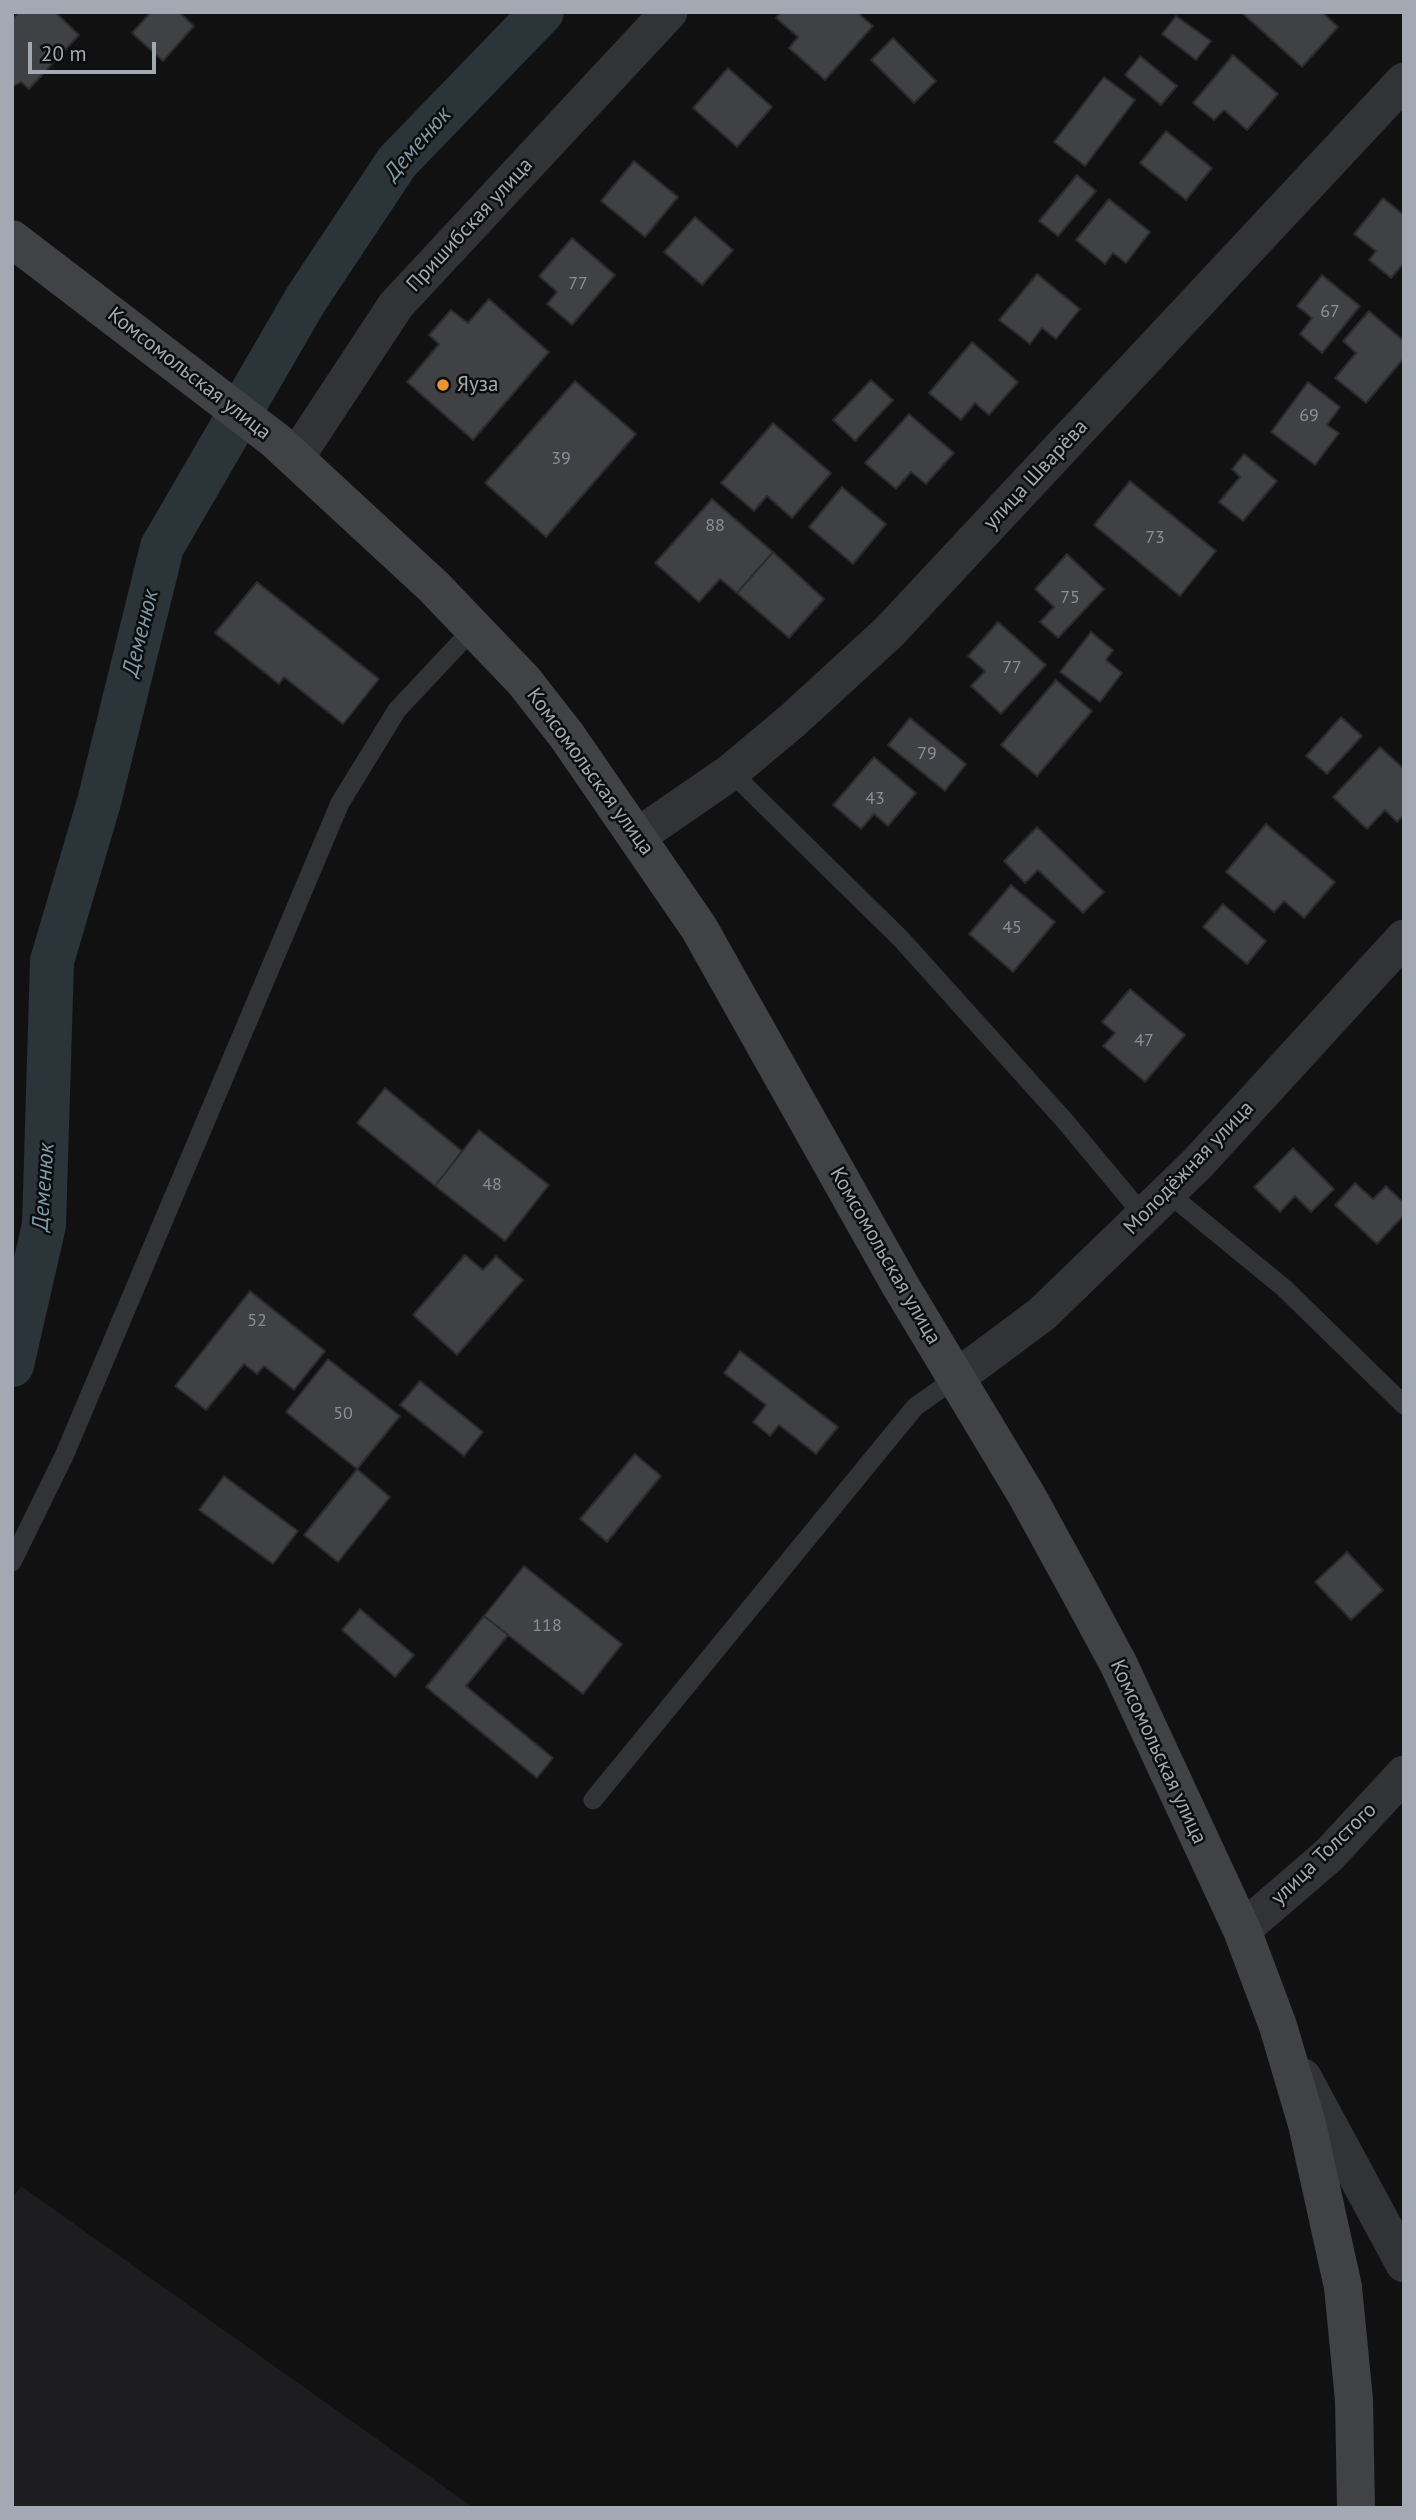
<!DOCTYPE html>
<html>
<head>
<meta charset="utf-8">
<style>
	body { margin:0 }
	#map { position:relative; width:1416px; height:2520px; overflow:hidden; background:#111112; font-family:"PT Sans",sans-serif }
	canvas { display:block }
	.frame { position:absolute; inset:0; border:14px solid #a3a9b2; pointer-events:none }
	.scale { position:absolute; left:28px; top:42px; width:128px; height:32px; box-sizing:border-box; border:4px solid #a3a9b2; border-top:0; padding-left:9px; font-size:21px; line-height:24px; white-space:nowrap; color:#a3a9b2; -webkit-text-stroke:5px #0c0c0d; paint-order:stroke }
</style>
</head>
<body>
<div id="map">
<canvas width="1416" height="2520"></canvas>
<div class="frame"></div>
<div class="scale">20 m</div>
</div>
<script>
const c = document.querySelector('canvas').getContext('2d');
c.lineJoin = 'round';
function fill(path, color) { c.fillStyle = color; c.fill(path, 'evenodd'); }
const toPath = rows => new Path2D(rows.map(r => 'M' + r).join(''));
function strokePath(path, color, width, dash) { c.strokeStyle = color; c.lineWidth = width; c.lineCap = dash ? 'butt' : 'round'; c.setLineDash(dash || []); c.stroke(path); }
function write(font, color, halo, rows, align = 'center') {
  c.font = font + ' "PT Sans",sans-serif'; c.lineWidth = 5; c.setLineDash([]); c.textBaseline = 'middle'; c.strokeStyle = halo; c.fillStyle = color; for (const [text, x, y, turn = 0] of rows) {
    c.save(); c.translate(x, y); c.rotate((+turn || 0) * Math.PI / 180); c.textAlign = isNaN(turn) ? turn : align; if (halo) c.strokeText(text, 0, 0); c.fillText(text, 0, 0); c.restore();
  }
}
const built = toPath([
	[21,2186,474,2508,12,2508,12,2199]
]);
const canal = toPath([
	[12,1365,44,1225,52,961,99,802,162,547,306,299,397,162,542,12]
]);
const building = toPath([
	[19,12,55,12,79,35,29,89,21,82,12,87,12,20,19,12],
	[151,12,179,12,194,26,163,61,132,33,151,12],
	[781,12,857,12,873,26,825,80,789,48,798,37,776,18,781,12],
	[1241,12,1322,12,1338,27,1302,67,1241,12],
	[1176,16,1211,41,1196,60,1162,34,1176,16],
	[893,38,936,81,914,103,871,60,893,38],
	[1233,55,1278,94,1247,130,1224,110,1214,120,1193,103,1233,55],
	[1140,56,1177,86,1161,105,1125,75,1140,56],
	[728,68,772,107,737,147,693,108,728,68],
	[1104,77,1135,100,1085,166,1054,142,1104,77],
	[1166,131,1212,168,1186,200,1140,163,1166,131],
	[634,161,678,197,645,237,601,201,634,161],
	[1077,175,1096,191,1058,236,1039,221,1077,175],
	[1383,198,1404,215,1404,263,1391,278,1369,260,1376,251,1354,234,1383,198],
	[1109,199,1150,232,1126,263,1113,253,1105,264,1076,240,1109,199],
	[695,217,733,250,702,285,664,252,695,217],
	[572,238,615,275,572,325,547,304,557,292,539,276,572,238],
	[1037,274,1080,309,1056,339,1042,328,1030,344,999,320,1037,274],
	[1322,275,1360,306,1322,353,1300,334,1312,318,1297,306,1322,275],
	[489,299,549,352,473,440,407,382,439,344,429,335,451,310,468,323,489,299],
	[1369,311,1404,341,1404,358,1366,403,1335,378,1356,353,1343,341,1369,311],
	[972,342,1018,382,989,415,975,403,961,420,929,393,972,342],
	[871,380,893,400,855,441,833,420,871,380],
	[575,381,636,434,546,537,485,483,575,381],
	[1308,382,1340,407,1327,425,1339,433,1315,465,1271,432,1308,382],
	[909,414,954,453,926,484,911,472,896,489,865,463,909,414],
	[773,423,831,473,792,518,767,496,754,511,721,483,773,423],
	[1244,454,1277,481,1243,521,1219,502,1240,477,1232,469,1244,454],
	[1130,481,1216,551,1180,596,1094,525,1130,481],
	[842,487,886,524,853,564,809,527,842,487],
	[712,499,773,552,737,593,720,579,699,602,655,563,712,499],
	[773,552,824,599,789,638,737,593,773,552],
	[1067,554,1104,589,1058,638,1040,622,1054,607,1035,589,1067,554],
	[257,582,379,679,343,724,284,677,279,684,215,633,257,582],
	[998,622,1046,665,1001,714,971,686,985,671,968,656,998,622],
	[1091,632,1113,650,1106,660,1122,673,1100,702,1060,672,1091,632],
	[1056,680,1092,711,1037,776,1001,745,1056,680],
	[1341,717,1362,736,1327,774,1306,756,1341,717],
	[910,718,966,764,945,791,888,745,910,718],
	[1380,747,1404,769,1404,815,1397,822,1385,810,1367,829,1333,797,1380,747],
	[874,757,916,793,888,826,874,814,861,829,833,805,874,757],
	[1266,824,1335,882,1304,918,1284,901,1274,912,1226,872,1266,824],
	[1037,827,1104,892,1083,913,1038,870,1025,883,1004,861,1037,827],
	[1011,885,1055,922,1013,972,969,934,1011,885],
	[1223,904,1266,941,1247,964,1203,927,1223,904],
	[1130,989,1185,1035,1145,1082,1103,1046,1115,1033,1102,1022,1130,989],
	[385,1088,462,1151,435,1186,357,1123,385,1088],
	[479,1130,549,1185,505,1241,435,1186,479,1130],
	[1293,1148,1334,1189,1311,1212,1295,1196,1280,1212,1254,1187,1293,1148],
	[1355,1183,1373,1199,1386,1186,1404,1203,1404,1215,1377,1244,1335,1205,1355,1183],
	[465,1255,483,1270,496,1256,523,1280,457,1355,413,1315,465,1255],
	[250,1291,325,1351,294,1390,264,1366,257,1374,244,1364,206,1410,175,1386,250,1291],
	[740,1351,838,1427,816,1454,779,1425,770,1436,753,1422,766,1405,724,1373,740,1351],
	[328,1359,400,1416,357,1469,286,1412,328,1359],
	[420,1381,483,1432,464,1456,400,1405,420,1381],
	[635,1454,661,1476,607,1542,580,1519,635,1454],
	[357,1469,390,1497,338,1562,304,1535,357,1469],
	[224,1476,298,1531,273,1564,199,1510,224,1476],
	[1347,1552,1383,1590,1351,1620,1315,1582,1347,1552],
	[524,1566,622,1644,583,1694,484,1616,524,1566],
	[360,1609,414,1655,395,1677,342,1630,360,1609],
	[484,1616,508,1635,466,1686,553,1758,537,1778,426,1687,484,1616]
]);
const service = toPath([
	[731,772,901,939,1064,1120,1144,1216],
	[1168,1193,1284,1288,1404,1405],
	[12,1562,64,1456,340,803,397,710,473,629],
	[593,1800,915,1407,956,1378]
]);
const minor = toPath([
	[296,457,396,305,669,12],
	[638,836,731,772,793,720,889,632,1404,81],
	[956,1378,1042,1314,1198,1163,1404,938],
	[1242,1930,1329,1855,1404,1774],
	[1303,2077,1404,2264]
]);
const secondary = toPath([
	[12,239,275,440,434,587,524,681,567,736,699,928,900,1285,1027,1496,1078,1589,1119,1665,1242,1930,1278,2026,1307,2124,1343,2287,1354,2400,1356,2508]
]);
const markers = [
	[443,385,7,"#e69535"]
];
const numberNames = [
	["77",578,284],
	["67",1330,312],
	["69",1309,416],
	["39",561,459],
	["88",715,526],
	["73",1155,538],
	["75",1070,598],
	["77",1012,668],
	["79",927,754],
	["43",875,799],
	["45",1012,928],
	["47",1144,1041],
	["48",492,1185],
	["52",257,1321],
	["50",343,1414],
	["118",547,1626]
];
const streetNames = [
	["Пришибская улица",470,225,-47],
	["Комсомольская улица",189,374,38],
	["улица Шварёва",1036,475,-47],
	["Комсомольская улица",590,772,54],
	["Молодёжная улица",1189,1168,-46],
	["Комсомольская улица",885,1256,60],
	["Комсомольская улица",1158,1752,65],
	["улица Толстого",1324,1854,-44]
];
const poiNames = [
	["Яуза",457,385]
];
const waterNames = [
	["Деменюк",418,144,-49],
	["Деменюк",141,633,-76],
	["Деменюк",44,1187,-86]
];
fill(built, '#1d1d1f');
strokePath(canal, '#2b3439', 44);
fill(building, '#404145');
strokePath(building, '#2b2b2e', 2);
strokePath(service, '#323337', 19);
strokePath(minor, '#323337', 37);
strokePath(secondary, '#404246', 38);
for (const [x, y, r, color] of markers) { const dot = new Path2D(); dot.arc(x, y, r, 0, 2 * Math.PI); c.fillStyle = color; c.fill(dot); strokePath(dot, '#0c0c0d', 2.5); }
write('18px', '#8a8f97', null, numberNames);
write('21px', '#a3a9b2', '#0c0c0d', streetNames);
write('21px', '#a3a9b2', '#0c0c0d', poiNames, 'left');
write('italic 23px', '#7b9bab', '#0c0c0d', waterNames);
</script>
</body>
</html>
